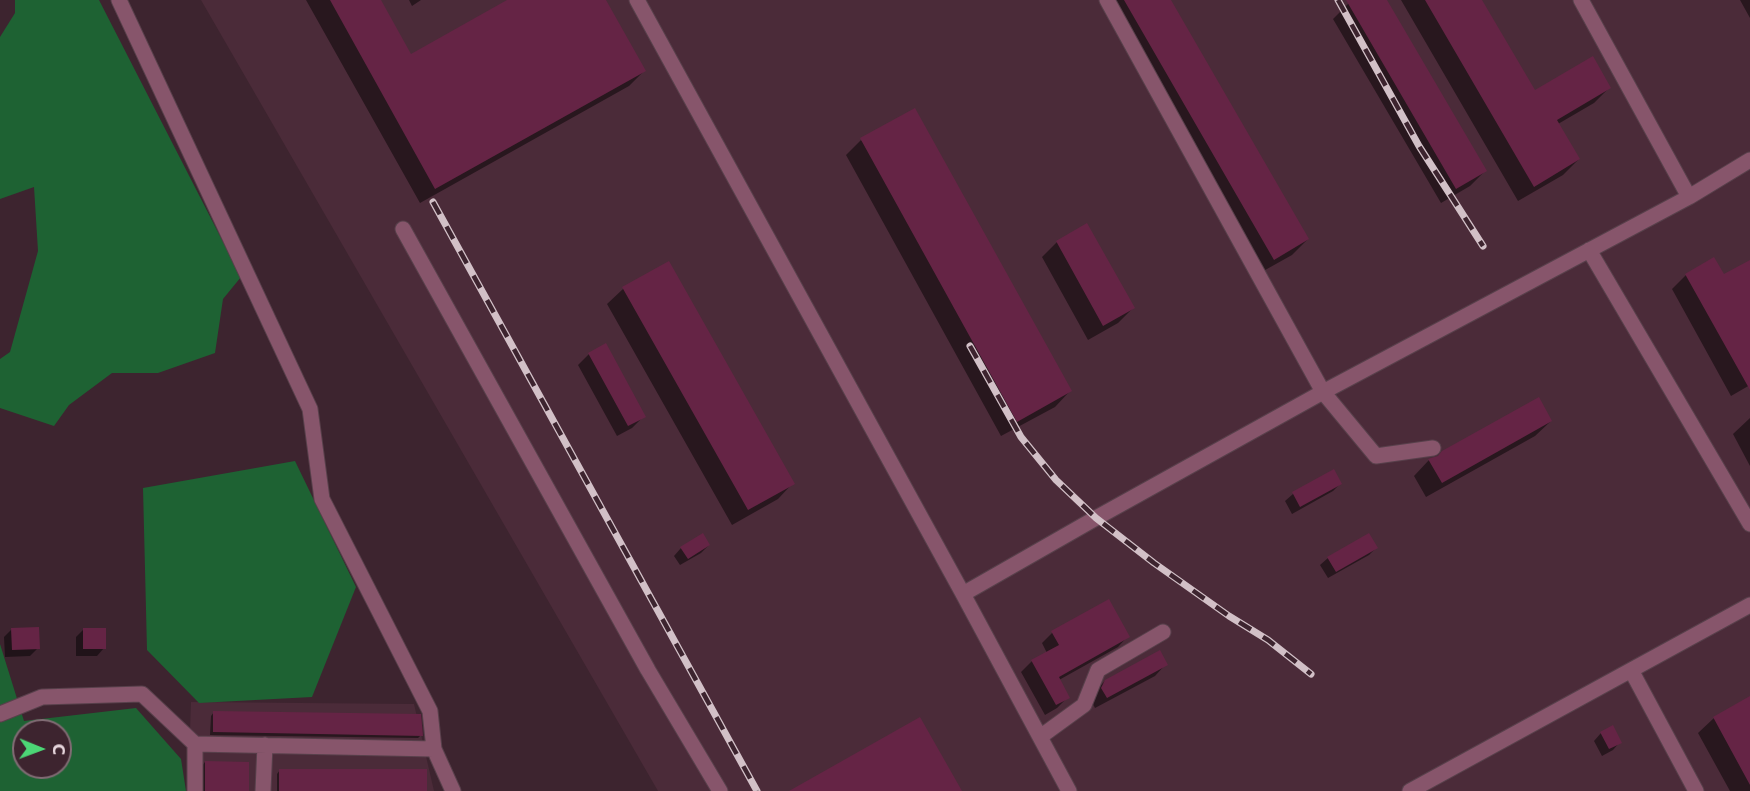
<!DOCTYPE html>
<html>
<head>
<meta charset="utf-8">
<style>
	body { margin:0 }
	#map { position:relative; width:1750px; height:791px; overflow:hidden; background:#3d242f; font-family:"DejaVu Sans",sans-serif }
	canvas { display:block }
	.north { position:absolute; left:12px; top:719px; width:60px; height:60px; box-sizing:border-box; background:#3d242f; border:2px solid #816b74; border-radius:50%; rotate:91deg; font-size:16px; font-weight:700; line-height:24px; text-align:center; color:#e6d5dc }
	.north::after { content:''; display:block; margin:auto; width:21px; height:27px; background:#4cd676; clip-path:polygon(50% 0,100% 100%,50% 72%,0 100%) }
</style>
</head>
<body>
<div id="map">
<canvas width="1750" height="791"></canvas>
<div class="north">С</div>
</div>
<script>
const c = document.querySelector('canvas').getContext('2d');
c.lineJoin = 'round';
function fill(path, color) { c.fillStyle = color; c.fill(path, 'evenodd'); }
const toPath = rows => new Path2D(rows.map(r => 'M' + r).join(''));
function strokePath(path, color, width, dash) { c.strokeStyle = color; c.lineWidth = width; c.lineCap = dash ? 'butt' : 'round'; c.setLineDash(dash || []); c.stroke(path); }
const built = toPath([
	[201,0,1750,0,1750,791,658,791],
	[191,702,414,704,434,791,188,791]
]);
const forest = toPath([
	[15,0,99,0,241,277,223,299,215,353,158,373,112,373,69,405,54,426,0,408,0,359,10,352,38,251,34,187,0,199,0,37,15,13],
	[295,461,356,587,312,697,199,703,147,650,143,488],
	[0,644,24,721,136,708,181,759,186,791,0,791],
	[24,731,60,731,60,767,24,767]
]);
const shadow = toPath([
	[306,0,379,0,410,56,510,0,605,0,644,71,629,86,420,203],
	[409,0,421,0,412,6],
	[1100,0,1170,0,1308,239,1292,255,1258,274],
	[1355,0,1386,0,1485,171,1470,186,1441,203,1333,19,1348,4],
	[1401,0,1480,0,1534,92,1609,88,1594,103,1558,124,1579,159,1563,175,1518,201],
	[1740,0,1750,0,1750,18],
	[861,140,1070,391,1055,407,1001,436,846,155],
	[1057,242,1133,308,1118,323,1088,340,1042,257],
	[1714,259,1724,276,1750,262,1750,385,1731,396,1672,289,1686,275],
	[668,263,793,483,778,499,732,525,607,304,623,289],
	[589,354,644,416,632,428,617,436,578,365],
	[1750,418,1750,466,1733,434],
	[1551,421,1535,436,1426,497,1414,476,1429,460],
	[1333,471,1340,484,1333,491,1292,514,1285,501,1293,494],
	[709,545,701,553,680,565,674,556,681,548],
	[1376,548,1369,555,1328,578,1320,565,1328,558],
	[12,629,38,648,30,656,5,657,4,637],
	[84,629,104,648,97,656,76,656,76,637],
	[1052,633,1128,636,1118,647,1059,680,1068,697,1057,708,1045,715,1021,672,1032,661,1047,653,1042,643],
	[1166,664,1155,676,1095,708,1091,700,1093,693,1105,681],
	[1750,698,1750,791,1730,791,1698,733,1714,718],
	[214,712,421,735,418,738,210,735,211,716],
	[1601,733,1620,742,1613,750,1602,756,1594,741],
	[205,762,247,791,201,791,202,766],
	[280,770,426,791,277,791,277,774]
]);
const building = toPath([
	[330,0,381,0,411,54,507,0,606,0,646,71,435,189],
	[1124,0,1171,0,1309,239,1274,260],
	[1346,0,1387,0,1487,171,1456,189],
	[1425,0,1482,0,1535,90,1593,56,1611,88,1557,120,1580,159,1534,187],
	[915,108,1072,391,1017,422,860,138],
	[1087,223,1135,308,1103,326,1056,241],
	[1714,257,1724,274,1750,260,1750,390,1685,274],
	[669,261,795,484,748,510,622,287],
	[606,343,646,417,628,426,588,353],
	[1539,397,1552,421,1442,483,1428,459,1438,456,1442,451],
	[1334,469,1342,484,1300,507,1292,492],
	[703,533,710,545,688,559,680,547],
	[1369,533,1378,548,1336,572,1327,557],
	[1109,599,1130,637,1059,677,1070,698,1056,705,1031,660,1059,645,1051,631],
	[39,627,40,649,12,650,11,628],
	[83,628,106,628,106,649,83,649],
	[1160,650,1168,665,1107,698,1101,688,1105,680],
	[1750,696,1750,785,1713,717],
	[213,711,421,714,423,736,213,732],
	[920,717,962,791,789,791],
	[1613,725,1622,743,1609,749,1600,732],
	[205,761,249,762,249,791,205,791],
	[279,769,427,769,427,791,279,791]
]);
const minor = toPath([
	[119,0,310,409,322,499,430,711,434,749,453,791],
	[637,0,963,594,1069,791],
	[1107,0,1323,392,1376,456,1433,448],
	[1581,0,1689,197],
	[403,229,648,670,720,791],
	[1589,250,1750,524],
	[963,594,1096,518,1323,392,1689,197,1750,160],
	[1631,670,1696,791],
	[0,714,42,697,142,694,195,744,434,749],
	[1040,737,1084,705,1098,670,1163,632],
	[195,744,195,791],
	[263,791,265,745],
	[1410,791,1750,605]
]);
const rail = toPath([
	[1338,0,1419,146,1483,246],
	[433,202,757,791],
	[970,346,1021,437,1056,480,1096,518,1154,563,1229,616,1268,640,1311,674]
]);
fill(built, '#4b2b39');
fill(forest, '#1e6233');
fill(shadow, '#0007');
fill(building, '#652445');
strokePath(minor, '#58404b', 17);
strokePath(minor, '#87556b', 15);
strokePath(rail, '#d2c0c7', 7);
strokePath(rail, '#3d242f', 4.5, [14]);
</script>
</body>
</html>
